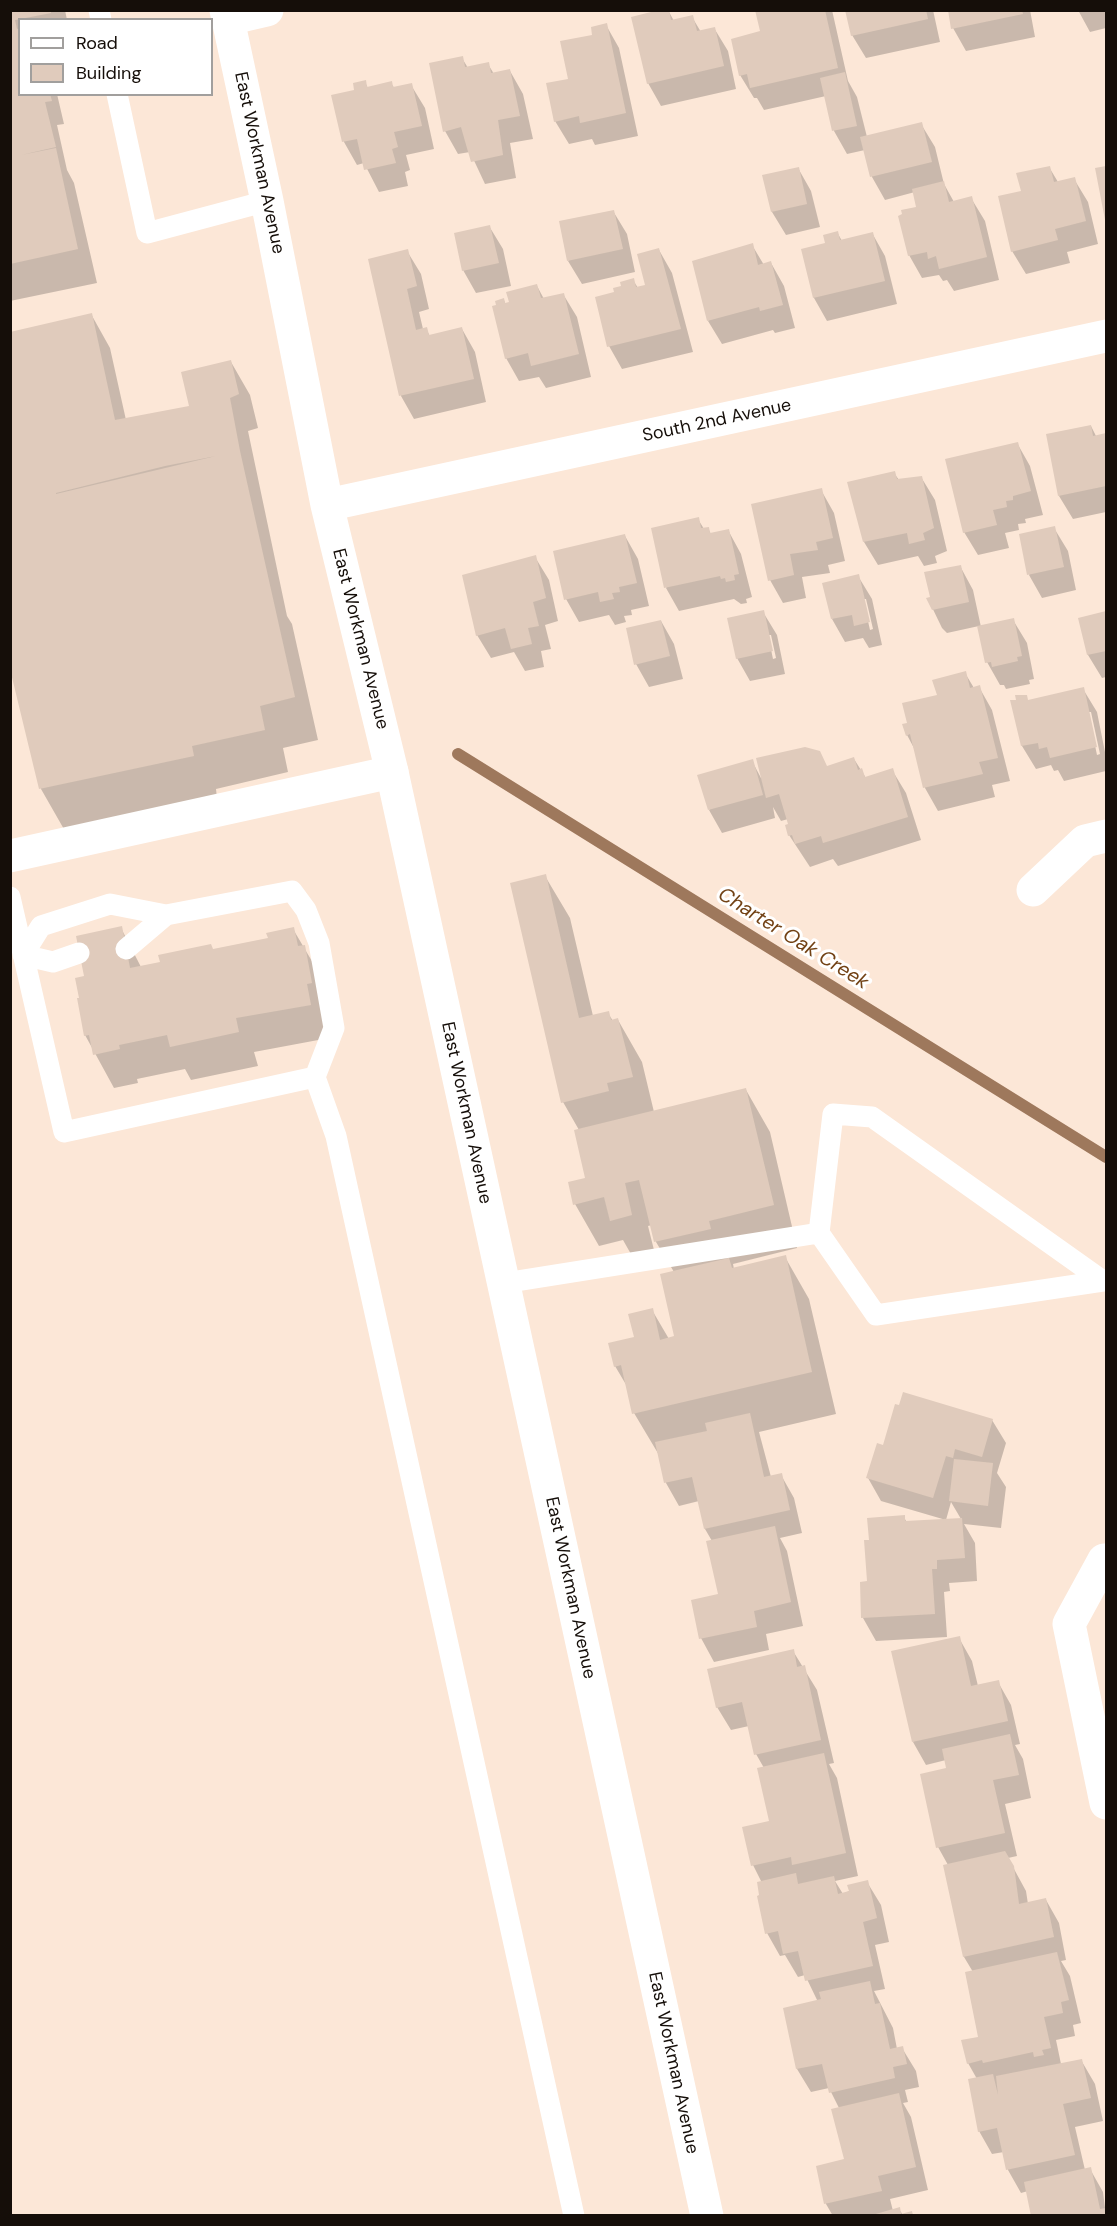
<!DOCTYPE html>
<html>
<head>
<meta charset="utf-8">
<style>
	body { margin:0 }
	#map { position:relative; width:1117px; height:2226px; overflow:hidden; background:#fce7d7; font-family:"DM Sans",sans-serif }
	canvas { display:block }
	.frame { position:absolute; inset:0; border:12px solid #150e09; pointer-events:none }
	.legend { position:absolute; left:18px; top:18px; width:195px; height:78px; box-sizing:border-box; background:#fff; border:2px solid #a19f9d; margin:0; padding:8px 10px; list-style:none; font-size:18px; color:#150e09 }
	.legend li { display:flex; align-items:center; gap:12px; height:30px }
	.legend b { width:30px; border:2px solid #a19f9d }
</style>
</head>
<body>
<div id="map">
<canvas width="1117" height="2226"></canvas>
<div class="frame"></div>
<ul class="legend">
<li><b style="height:8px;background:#fff"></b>Road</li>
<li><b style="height:16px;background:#e0cbbc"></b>Building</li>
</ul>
</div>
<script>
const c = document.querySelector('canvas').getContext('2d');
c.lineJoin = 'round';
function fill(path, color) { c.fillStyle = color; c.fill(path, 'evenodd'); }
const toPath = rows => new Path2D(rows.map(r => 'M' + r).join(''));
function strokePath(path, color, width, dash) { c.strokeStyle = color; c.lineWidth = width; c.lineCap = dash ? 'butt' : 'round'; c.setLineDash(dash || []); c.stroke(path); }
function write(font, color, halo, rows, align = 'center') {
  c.font = font + ' "DM Sans",sans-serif'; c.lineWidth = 6; c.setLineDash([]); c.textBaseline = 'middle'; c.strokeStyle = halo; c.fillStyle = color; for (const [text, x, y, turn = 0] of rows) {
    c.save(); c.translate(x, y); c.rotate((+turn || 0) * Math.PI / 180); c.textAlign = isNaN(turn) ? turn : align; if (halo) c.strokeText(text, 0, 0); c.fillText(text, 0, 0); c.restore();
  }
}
const shadow = toPath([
	[10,10,65,10,67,20,20,20,20,94,57,94,64,124,57,125,67,170,74,183,97,283,10,301],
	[668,10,674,21,692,17,701,32,714,28,728,51,736,89,661,106,648,83],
	[757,10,832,10,848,81,857,97,867,137,921,124,935,147,944,184,954,202,971,198,985,221,999,280,954,291,947,280,943,281,939,275,922,278,909,255,918,208,915,192,885,200,872,177,865,150,847,154,834,131,826,96,764,110,757,98,754,98,740,75,762,32],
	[847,10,933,10,940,42,866,58,852,35],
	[949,10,1030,10,1035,37,966,51,953,28],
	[1078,10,1106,10,1106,28,1090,32],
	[606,25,619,48,638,136,595,145,592,139,569,144,555,121,570,80,594,36],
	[462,58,468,68,488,64,494,74,510,71,523,94,533,139,510,143,516,178,485,184,470,152,458,154,445,131],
	[365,82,368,88,391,83,395,89,411,85,425,108,434,149,406,155,410,170,405,172,408,186,379,192,364,163,357,165,344,142,333,96,356,91],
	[1049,167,1058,182,1074,179,1088,202,1098,244,1067,252,1070,263,1026,274,1012,251,1023,192],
	[1106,167,1106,221,1097,169],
	[798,168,811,191,820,227,786,235,772,212,764,177],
	[613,211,627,234,635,272,582,284,568,261],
	[489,226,503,249,511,286,476,293,463,270],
	[837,232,842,241,872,233,885,256,897,304,827,321,814,298,802,250,826,244],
	[752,245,764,265,771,263,784,286,795,328,775,333,773,330,722,344,708,321],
	[659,250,672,273,693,352,622,369,609,346,616,294,633,280,638,288,646,286],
	[407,251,421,274,429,309,419,312,423,329,426,329,430,336,462,329,475,352,486,402,414,419,401,396],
	[537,286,544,299,563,294,577,317,591,377,546,388,539,377,519,381,506,358,504,300,506,305],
	[91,314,110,348,126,420,190,407,231,362,250,395,258,428,248,431,287,616,292,624,318,740,283,748,288,772,216,789,217,798,65,831,41,789,10,663],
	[1091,426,1096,436,1106,435,1106,512,1073,519,1059,496],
	[1017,443,1030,466,1043,515,1025,519,1026,523,1018,524,1019,530,1005,533,1009,548,978,555,964,532],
	[894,473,899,480,921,477,935,500,947,551,935,556,937,563,924,566,918,556,878,565,864,542,849,483],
	[821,490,834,513,845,561,828,565,830,573,802,577,806,598,783,603,770,580],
	[698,519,704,529,708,528,711,534,728,530,741,554,752,597,746,599,747,603,741,604,734,599,679,611,666,588],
	[1054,528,1068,551,1076,590,1042,598,1029,575],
	[625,536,638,559,649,606,631,610,632,615,624,616,626,622,615,625,609,615,579,622,566,599],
	[535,557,549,580,558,621,545,625,551,649,541,651,544,667,525,671,514,652,491,658,477,635],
	[960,566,973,590,981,627,1013,620,1027,643,1034,679,1029,680,1030,684,1006,689,1004,685,1000,685,987,662,979,626,947,633,942,628,928,599,931,598],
	[858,576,872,599,882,645,869,648,863,638,845,642,832,619],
	[863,599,866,599,873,629,870,630],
	[763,612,777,635,785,674,750,681,737,658],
	[768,635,771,635,776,658,773,659],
	[1106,612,1106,677,1102,678,1088,655,1079,619],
	[661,621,674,644,683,679,649,687,636,664],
	[965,673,974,688,979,687,992,710,1010,781,992,785,995,797,938,811,925,788,915,750,907,735,909,724],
	[1083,689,1097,712,1106,757,1106,771,1064,781,1058,770,1054,771,1051,765,1036,769,1022,746,1012,702,1029,701],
	[1088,712,1091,712,1100,754,1097,755],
	[854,759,866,778,892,770,906,793,921,840,838,866,833,859,810,867,789,835,788,819,781,821,773,807,775,818,722,833,709,810,752,761,761,778,828,767],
	[545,876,570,918,593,1016,608,1013,613,1021,618,1020,642,1062,654,1112,746,1090,770,1132,797,1248,733,1264,734,1269,785,1257,809,1299,836,1414,759,1432,771,1477,781,1475,794,1498,802,1533,780,1538,787,1551,803,1626,766,1634,769,1650,714,1662,701,1638,720,1595,712,1541,705,1529,699,1501,679,1506,666,1483,659,1455,634,1413,628,1388,615,1366,652,1310,669,1339,676,1337,674,1272,656,1242,652,1225,648,1226,656,1258,636,1263,623,1240,599,1246,575,1204,587,1179,579,1130,563,1102],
	[121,928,141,967,269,939,293,929,323,980,329,1038,254,1052,258,1066,191,1080,185,1069,137,1079,138,1083,114,1088,85,1035,81,999,86,977],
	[992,1420,1006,1443,997,1473,1006,1487,1001,1528,964,1524,975,1543,977,1581,949,1583,950,1591,944,1592,947,1637,876,1641,863,1618,869,1582,871,1541,904,1517,907,1523,946,1520,881,1501,868,1478,885,1447],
	[951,1502,961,1519,946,1520],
	[959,1638,972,1661,978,1686,998,1682,1011,1705,1020,1744,1015,1745,1023,1759,1031,1798,1005,1804,1017,1856,1008,1858,1026,1891,1028,1904,1046,1900,1059,1923,1066,1960,1061,1961,1070,1976,1081,2023,1073,2025,1075,2036,1056,2040,1061,2064,1081,2060,1095,2084,1103,2121,1075,2127,1085,2170,1090,2169,1103,2192,1106,2216,1033,2216,1028,2191,1021,2193,1008,2170,1004,2152,992,2154,979,2131,977,2079,968,2063,979,2038,973,1972,964,1957,944,1866,948,1865,938,1847,948,1769,946,1760,926,1765,913,1742],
	[793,1651,817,1690,834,1763,829,1764,837,1778,858,1876,835,1881,843,1894,867,1882,881,1905,889,1942,875,1945,885,1989,874,1991,893,2028,897,2049,902,2048,916,2071,919,2087,905,2090,908,2102,903,2103,911,2117,928,2190,890,2199,893,2211,899,2209,903,2215,912,2213,913,2216,833,2216,826,2204,817,2167,845,2161,839,2108,829,2088,811,2092,797,2069,784,2009,818,2002,805,1975,798,1977,785,1955,780,1956,767,1933,762,1883,753,1865,771,1822,764,1768,756,1754,749,1726,731,1730,717,1707]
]);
const stream = toPath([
	[458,754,1106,1157]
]);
const building = toPath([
	[10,10,51,10,51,13,15,20,17,29,20,28,20,94,50,94,52,101,45,102,56,147,21,155,56,148,78,249,10,264],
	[659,10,669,10,671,20,693,15,697,31,715,27,724,66,647,84,631,17],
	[755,10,825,10,838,68,750,88,747,74,739,76,731,39,760,31],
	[845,10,926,10,928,19,851,36],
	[948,10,1022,10,1023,14,951,29],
	[607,23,626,113,580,123,579,116,554,122,546,83,568,79,560,41,592,35,591,27],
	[463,56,465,67,489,62,491,73,510,69,520,116,498,120,503,155,471,162,461,127,443,132,429,63],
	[845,72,857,126,832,131,820,78],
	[366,80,367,87,392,81,393,87,412,83,422,126,394,132,398,147,392,149,396,163,364,170,357,139,342,142,331,95,354,90,353,83],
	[922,122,932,162,870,177,860,137],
	[1050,166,1054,182,1075,177,1086,221,1055,229,1058,240,1011,252,998,196,1021,191,1016,173],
	[1106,166,1106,225,1095,168],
	[799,167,807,204,771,212,762,175],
	[944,181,949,202,972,196,987,257,939,269,936,256,928,259,927,252,908,256,898,216,902,214,901,210,916,207,912,189],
	[614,210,623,249,567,261,559,221],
	[490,225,499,263,462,271,454,233],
	[838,231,840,240,873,232,885,281,813,298,801,249,825,243,823,235],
	[753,243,758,265,771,261,783,305,760,311,759,307,707,321,692,261],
	[659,248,681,329,607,347,595,297,614,292,613,288,621,286,620,282,634,278,636,287,645,285,637,254],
	[408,249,417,286,407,289,416,330,427,327,429,335,462,327,474,379,399,396,368,259],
	[537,284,541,298,564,293,579,354,531,366,528,353,505,359,492,306,496,305,495,301,504,298,505,303,509,302,506,292],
	[92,313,115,420,189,406,181,372,231,360,239,394,230,398,240,451,295,697,260,706,265,730,192,746,194,756,39,789,10,669,10,332],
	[216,456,56,494,56,493,165,466],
	[1091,425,1093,436,1106,433,1106,486,1058,496,1046,434],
	[1018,442,1031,491,1013,496,1013,500,1006,501,1007,507,993,510,997,525,963,533,945,459],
	[895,471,897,479,922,476,934,528,923,533,925,540,909,544,907,533,863,542,847,482],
	[822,488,833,538,816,542,818,550,790,554,794,575,768,581,751,504],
	[699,517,701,528,709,527,710,533,729,529,739,574,734,575,735,580,726,582,725,578,721,579,720,576,664,588,651,528],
	[1055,526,1064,567,1027,575,1019,534],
	[625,534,637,583,619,587,620,592,612,593,614,599,600,602,598,592,564,600,553,551],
	[536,555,546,598,533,602,539,626,528,628,532,644,511,649,505,628,476,636,462,575],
	[961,565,969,602,932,610,926,598,930,597,924,572],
	[859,574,870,622,854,626,852,615,831,619,822,583],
	[764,610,773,651,736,659,727,618],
	[1106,611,1106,651,1087,655,1078,618],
	[1014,618,1022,656,1017,657,1018,661,992,667,991,662,985,663,977,626],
	[661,620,670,656,634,665,626,628],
	[966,671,970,688,980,685,998,758,979,762,983,774,923,788,910,734,906,736,902,724,907,723,902,703,937,695,932,680],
	[1084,687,1097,747,1050,758,1047,747,1039,749,1038,743,1021,746,1010,700,1016,700,1015,695,1027,695,1028,700],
	[805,747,820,751,827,766,854,757,858,770,862,768,865,777,893,768,908,817,823,843,821,836,795,844,792,835,788,836,785,825,788,824,779,794,766,798,756,758],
	[753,759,763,795,708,810,697,775],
	[546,874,579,1018,609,1011,611,1020,618,1018,633,1077,607,1083,609,1091,561,1103,510,883],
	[122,926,130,968,160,962,158,955,211,944,213,949,268,938,266,933,294,927,298,946,305,945,312,983,307,984,311,1005,236,1018,239,1032,170,1047,167,1035,119,1045,120,1049,93,1055,89,1035,84,1036,77,998,79,998,75,978,84,976,76,936],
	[746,1088,774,1205,709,1221,711,1229,654,1242,639,1180,625,1183,632,1215,610,1221,604,1197,573,1205,568,1182,585,1178,574,1130],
	[786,1255,812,1372,632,1414,621,1365,614,1367,608,1343,634,1337,628,1314,653,1308,660,1340,674,1336,660,1274,729,1258,732,1268],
	[903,1392,993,1419,982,1457,955,1449,953,1458,946,1456,933,1498,866,1478,877,1443,883,1445,895,1404,899,1405],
	[750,1413,764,1477,782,1473,790,1510,704,1529,692,1477,664,1483,655,1442,707,1431,705,1423],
	[954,1459,993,1463,988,1506,949,1501],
	[905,1515,905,1521,962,1518,965,1558,937,1560,937,1569,932,1569,935,1614,861,1618,860,1582,867,1581,864,1540,869,1540,867,1518],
	[775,1526,791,1602,754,1611,757,1627,699,1639,691,1600,718,1594,706,1541],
	[960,1636,971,1686,999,1680,1008,1721,912,1742,891,1651],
	[794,1649,797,1667,805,1665,821,1740,754,1755,742,1702,716,1708,707,1669],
	[1010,1734,1019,1775,993,1780,1005,1833,936,1848,920,1774,946,1768,942,1749],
	[824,1753,846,1853,792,1865,791,1857,751,1866,742,1827,769,1821,757,1768],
	[1005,1851,1014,1866,1019,1904,1046,1898,1054,1937,963,1957,943,1865],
	[796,1873,798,1884,834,1876,838,1894,849,1891,847,1885,868,1880,877,1918,863,1922,873,1966,805,1981,798,1951,783,1954,778,1931,765,1934,757,1896,759,1895,757,1882],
	[1057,1952,1069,2000,1061,2002,1063,2013,1044,2017,1051,2048,1042,2050,1044,2055,1034,2057,1033,2052,983,2063,982,2060,967,2064,961,2040,978,2037,965,1972],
	[870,1981,875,2004,880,2003,890,2049,903,2046,907,2064,893,2067,895,2078,829,2093,822,2064,796,2069,783,2008,821,1999,819,1992],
	[1082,2059,1091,2098,1063,2104,1075,2155,1006,2170,997,2128,978,2132,968,2079,993,2074,998,2095,996,2076],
	[899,2093,916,2167,878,2176,882,2191,824,2204,816,2166,844,2159,831,2109],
	[1091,2167,1100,2209,1106,2208,1106,2216,1031,2216,1024,2182],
	[900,2207,901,2214,912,2211,913,2216,869,2216]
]);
const service = toPath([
	[99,10,101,20],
	[117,94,147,233,267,201],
	[10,897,64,1132,315,1077,336,1136,574,2216],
	[126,949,166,915],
	[79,953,53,962,23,955,41,926,110,904,166,915,292,891,306,910,319,943,334,1028,315,1077],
	[504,1283,819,1233,876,1315,1103,1281,872,1117,833,1114,819,1233]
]);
const minor = toPath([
	[228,19,267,10],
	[10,856,392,772],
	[1033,890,1085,841,1106,836],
	[1104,1560,1069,1624,1106,1803]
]);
const tertiary = toPath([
	[226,10,267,201,327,505,392,772,707,2216],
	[327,505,1106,336]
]);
const streetNames = [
	["East Workman Avenue",259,163,78],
	["South 2nd Avenue",717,421,-12],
	["East Workman Avenue",360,639,76],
	["East Workman Avenue",466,1113,78],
	["East Workman Avenue",570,1588,78],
	["East Workman Avenue",673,2063,78]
];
const waterNames = [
	["Charter Oak Creek",793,939,32]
];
fill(shadow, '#0003');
strokePath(stream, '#9e785c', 12);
fill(building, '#e0cbbc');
strokePath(service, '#fff', 21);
strokePath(minor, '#fff', 33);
strokePath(tertiary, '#fff', 33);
write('18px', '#150e09', '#fff', streetNames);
write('italic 20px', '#724215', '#fff', waterNames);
</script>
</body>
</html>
